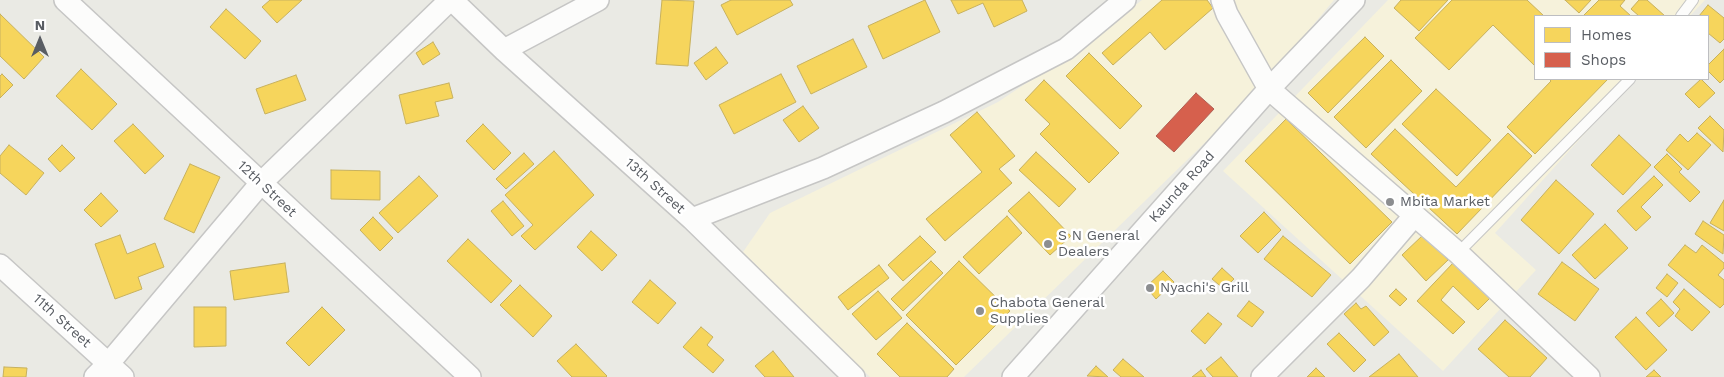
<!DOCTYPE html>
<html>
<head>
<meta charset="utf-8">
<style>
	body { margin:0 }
	#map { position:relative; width:1724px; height:377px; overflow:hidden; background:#eaeae4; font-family:"Work Sans",sans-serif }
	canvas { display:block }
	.legend { position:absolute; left:1534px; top:15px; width:175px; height:65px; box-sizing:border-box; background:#fff; border:1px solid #bdbec1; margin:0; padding:6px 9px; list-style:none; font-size:15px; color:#595d63 }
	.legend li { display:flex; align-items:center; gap:10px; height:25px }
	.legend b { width:25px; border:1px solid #bdbec1 }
	.north { position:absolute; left:15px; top:15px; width:50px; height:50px; -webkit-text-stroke:4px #fff; paint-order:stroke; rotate:0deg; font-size:14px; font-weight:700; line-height:20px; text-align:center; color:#595d63 }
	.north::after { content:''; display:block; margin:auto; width:18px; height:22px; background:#595d63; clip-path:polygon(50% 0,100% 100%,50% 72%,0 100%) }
</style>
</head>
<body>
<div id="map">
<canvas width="1724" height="377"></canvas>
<ul class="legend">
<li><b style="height:14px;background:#f6d55c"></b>Homes</li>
<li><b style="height:14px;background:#d6604d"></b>Shops</li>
</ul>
<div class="north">N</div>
</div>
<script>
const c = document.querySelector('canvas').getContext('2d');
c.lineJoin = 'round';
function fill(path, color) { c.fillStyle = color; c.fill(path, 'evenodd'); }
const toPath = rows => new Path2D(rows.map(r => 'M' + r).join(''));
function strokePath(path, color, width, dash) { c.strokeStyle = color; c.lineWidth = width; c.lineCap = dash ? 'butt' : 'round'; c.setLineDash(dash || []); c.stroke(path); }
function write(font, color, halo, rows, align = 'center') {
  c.font = font + ' "Work Sans",sans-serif'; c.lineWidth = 5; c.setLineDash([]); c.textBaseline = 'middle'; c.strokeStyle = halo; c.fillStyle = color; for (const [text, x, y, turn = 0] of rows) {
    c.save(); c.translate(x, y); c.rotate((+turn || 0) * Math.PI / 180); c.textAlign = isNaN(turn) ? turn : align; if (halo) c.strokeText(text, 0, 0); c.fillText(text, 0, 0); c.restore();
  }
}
const commercial = toPath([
	[1142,0,1334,0,1257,92,964,377,870,377,743,252,770,213,998,102,1088,42],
	[1388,0,1705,0,1690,16,1535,16,1535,79,1634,79,1495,233,1536,270,1443,371,1223,171]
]);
const homes = toPath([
	[270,0,302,0,277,23,262,7,270,0],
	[662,0,694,1,688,66,656,64,662,0],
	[731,0,790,0,793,5,737,35,721,5,731,0],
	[925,0,940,32,883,59,868,26,925,0],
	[951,0,1022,0,1027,11,994,27,983,3,958,14,951,0],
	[1162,0,1207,0,1213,8,1165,50,1150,32,1113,65,1102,53,1162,0],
	[1401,0,1448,0,1419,31,1394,8,1401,0],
	[1452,0,1527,0,1544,16,1535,16,1535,66,1493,25,1449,70,1415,38,1452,0],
	[1565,0,1591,0,1579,13,1565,0],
	[1599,0,1625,0,1620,6,1631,16,1583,16,1599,0],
	[1639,0,1647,0,1665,16,1639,16,1631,9,1639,0],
	[1708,5,1724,18,1724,39,1720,43,1708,33,1708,16,1699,16,1708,5],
	[226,9,261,41,245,59,210,27,226,9],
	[0,14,44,57,24,79,0,56,0,14],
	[1365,37,1384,56,1328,113,1308,93,1365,37],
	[853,39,867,67,811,94,797,66,853,39],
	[433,42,440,54,423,65,416,53,433,42],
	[716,47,728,63,706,80,694,63,716,47],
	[1724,49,1724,79,1720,83,1708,71,1708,65,1724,49],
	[1089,53,1142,106,1120,129,1066,76,1089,53],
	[1391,60,1422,91,1366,148,1334,117,1391,60],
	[81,69,117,104,92,130,56,96,81,69],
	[2,74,13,85,0,98,0,76,2,74],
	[781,74,796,102,734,134,719,105,781,74],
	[296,75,306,100,265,114,256,89,296,75],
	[1549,79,1608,79,1535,154,1507,127,1551,81,1549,79],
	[1701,79,1715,93,1699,108,1685,94,1701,79],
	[1044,80,1119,153,1089,183,1040,134,1050,124,1025,100,1044,80],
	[449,83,453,98,435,102,439,116,406,124,399,95,449,83],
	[1436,89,1491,140,1457,176,1402,124,1436,89],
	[803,106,819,128,799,142,783,120,803,106],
	[977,112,1015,156,999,169,1012,183,945,241,926,219,982,172,950,135,977,112],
	[1710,116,1724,130,1723,152,1698,128,1710,116],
	[1286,119,1392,222,1350,264,1245,161,1286,119],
	[133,124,164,156,145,174,114,141,133,124],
	[483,124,511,153,494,170,466,141,483,124],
	[1395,129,1456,187,1508,133,1532,156,1457,234,1371,154,1395,129],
	[1697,133,1711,145,1688,170,1666,150,1680,134,1688,142,1697,133],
	[1619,135,1651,165,1623,195,1591,165,1619,135],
	[9,145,44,173,26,195,0,173,0,156,9,145],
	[62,145,75,158,60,172,48,159,62,145],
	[554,151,594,195,535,250,521,236,533,225,505,195,554,151],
	[1036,152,1076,189,1059,207,1019,170,1036,152],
	[524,153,534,164,506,189,496,179,524,153],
	[1667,154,1682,169,1679,172,1700,192,1690,202,1654,167,1667,154],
	[190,164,220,177,194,233,164,219,190,164],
	[331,170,380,171,380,200,331,199,331,170],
	[419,176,438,196,398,233,379,213,419,176],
	[1654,176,1663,185,1641,207,1651,217,1636,231,1617,211,1654,176],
	[1556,180,1594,214,1559,254,1521,220,1556,180],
	[1029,192,1071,236,1050,255,1008,211,1029,192],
	[101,193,118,211,101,227,84,210,101,193],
	[1724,200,1724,231,1710,223,1724,200],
	[503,201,524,226,512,236,491,211,503,201],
	[1264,212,1281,230,1258,253,1240,236,1264,212],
	[1007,216,1022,233,979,274,963,257,1007,216],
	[373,217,393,238,380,251,360,230,373,217],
	[1703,221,1724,235,1723,254,1695,234,1703,221],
	[1605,224,1628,248,1595,279,1572,255,1605,224],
	[591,231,617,255,602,271,577,247,591,231],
	[120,235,127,254,155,243,164,267,138,277,142,289,115,299,95,244,120,235],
	[1423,235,1448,260,1426,281,1402,255,1423,235],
	[920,236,936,252,903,281,888,265,920,236],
	[1283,236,1331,275,1312,297,1264,259,1283,236],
	[468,239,512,281,491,303,447,261,468,239],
	[1685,245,1696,253,1702,245,1724,263,1724,268,1718,275,1724,280,1724,304,1720,308,1668,265,1685,245],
	[931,261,943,273,903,311,891,299,931,261],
	[959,261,1010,311,956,365,906,315,959,261],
	[1454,262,1491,297,1478,310,1453,286,1441,300,1465,322,1453,334,1417,301,1454,262],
	[1562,262,1599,289,1575,321,1538,294,1562,262],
	[285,263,289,292,234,300,230,271,285,263],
	[879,265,889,278,848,310,838,297,879,265],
	[1222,268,1234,279,1224,289,1212,279,1222,268],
	[1163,271,1174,282,1156,299,1146,287,1163,271],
	[1667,274,1678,283,1667,297,1656,288,1667,274],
	[650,280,676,303,658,324,632,302,650,280],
	[520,285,552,316,533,337,500,305,520,285],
	[1396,289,1407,299,1400,306,1389,296,1396,289],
	[1684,289,1710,312,1692,331,1675,316,1680,309,1673,302,1684,289],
	[878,291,902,318,876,340,852,314,878,291],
	[1661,299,1674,313,1659,327,1646,313,1661,299],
	[1249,301,1264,312,1252,327,1237,316,1249,301],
	[1356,303,1361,309,1366,306,1389,332,1374,346,1344,314,1356,303],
	[194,307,226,307,226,346,194,347,194,307],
	[322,307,345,330,309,366,286,343,322,307],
	[1208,313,1222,324,1205,344,1191,331,1208,313],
	[1636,317,1667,350,1646,370,1615,337,1636,317],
	[1505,320,1547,358,1530,377,1509,377,1478,349,1505,320],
	[907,323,954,369,947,377,900,377,877,354,907,323],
	[701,327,713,337,707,345,724,360,713,373,683,347,701,327],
	[1339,333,1366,360,1354,372,1327,344,1339,333],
	[576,344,607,376,606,377,572,377,557,361,576,344],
	[773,351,794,377,765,377,755,366,773,351],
	[1399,354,1418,377,1369,377,1399,354],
	[1221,357,1238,377,1213,377,1206,369,1221,357],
	[1123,359,1144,377,1121,377,1113,370,1123,359],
	[1096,366,1108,377,1087,376,1096,366],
	[4,367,27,368,26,377,3,377,4,367],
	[1316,368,1325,377,1307,377,1316,368],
	[1201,370,1206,377,1192,377,1201,370],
	[1654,370,1661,377,1646,377,1654,370]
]);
const shops = toPath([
	[1196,93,1214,109,1174,152,1156,136,1196,93]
]);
const lane = toPath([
	[1681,16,1693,0],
	[1458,253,1630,79]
]);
const street = toPath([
	[65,0,470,377],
	[452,0,504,50,692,219,854,377],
	[1222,0,1227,14,1269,89,1458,253,1589,377],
	[504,50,598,0],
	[692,219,823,168,944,112,1066,49,1125,0],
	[0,265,123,377],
	[95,377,109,363,261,183,450,0],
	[1013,377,1269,89,1354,0],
	[1262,377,1361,278,1414,216]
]);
const markers = [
	[1390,202,5,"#8c8e90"],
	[1048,244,5,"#8c8e90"],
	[1150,288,5,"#8c8e90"],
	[980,311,5,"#8c8e90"]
];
const streetNames = [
	["13th Street",655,186,42],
	["Kaunda Road",1182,187,-48],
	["12th Street",267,189,43],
	["11th Street",62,321,42]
];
const poiNames = [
	["Mbita Market",1400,202],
	["S N General",1058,236],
	["Dealers",1058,252],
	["Nyachi's Grill",1160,288],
	["Chabota General",990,303],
	["Supplies",990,319]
];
fill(commercial, '#f6f2db');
fill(homes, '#f6d55c');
strokePath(homes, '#c7b15e', 1);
fill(shops, '#d6604d');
strokePath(shops, '#b05f54', 1);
strokePath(lane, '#c6c6c5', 12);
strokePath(street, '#c6c6c5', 24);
strokePath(lane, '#fcfcfb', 10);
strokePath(street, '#fcfcfb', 21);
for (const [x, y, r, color] of markers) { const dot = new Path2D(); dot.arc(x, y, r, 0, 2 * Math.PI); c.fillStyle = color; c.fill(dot); strokePath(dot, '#fff', 2); }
write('14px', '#595d63', '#fff', streetNames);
write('14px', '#595d63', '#fff', poiNames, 'left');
</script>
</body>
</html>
